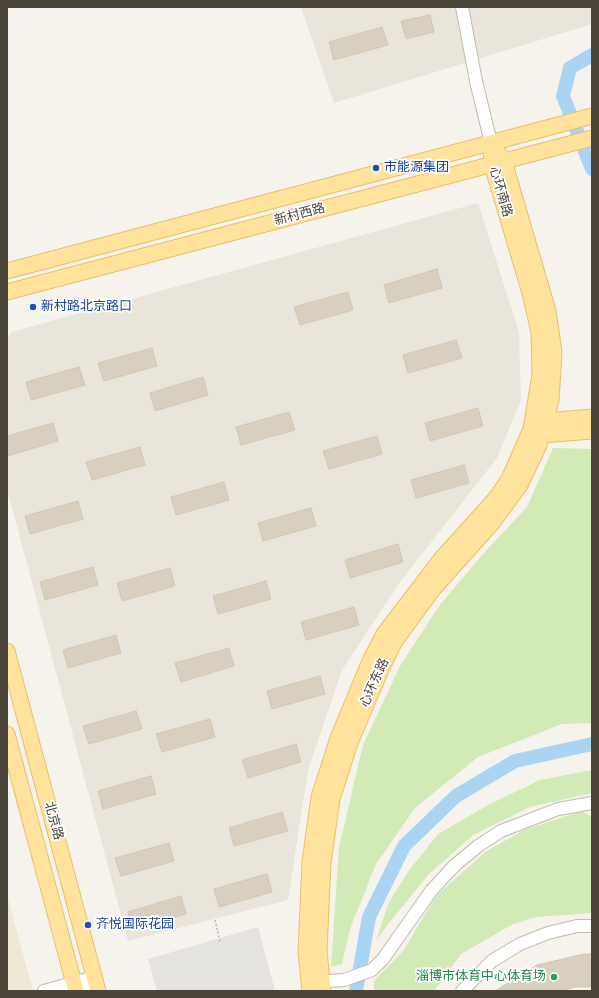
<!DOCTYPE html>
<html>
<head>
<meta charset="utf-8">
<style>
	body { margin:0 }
	#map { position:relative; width:599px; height:998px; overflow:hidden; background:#f6f3ec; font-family:"Nunito Sans",sans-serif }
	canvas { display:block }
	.frame { position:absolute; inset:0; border:8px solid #4b4439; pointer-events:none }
</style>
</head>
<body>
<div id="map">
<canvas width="599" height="998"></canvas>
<div class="frame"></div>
</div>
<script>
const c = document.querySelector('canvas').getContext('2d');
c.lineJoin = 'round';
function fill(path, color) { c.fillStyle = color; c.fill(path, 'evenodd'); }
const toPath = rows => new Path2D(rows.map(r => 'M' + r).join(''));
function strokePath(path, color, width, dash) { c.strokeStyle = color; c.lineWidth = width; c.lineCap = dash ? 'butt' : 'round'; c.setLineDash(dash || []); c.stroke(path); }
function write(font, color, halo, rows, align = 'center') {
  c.font = font + ' "Nunito Sans","Noto Sans SC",sans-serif'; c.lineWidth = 3.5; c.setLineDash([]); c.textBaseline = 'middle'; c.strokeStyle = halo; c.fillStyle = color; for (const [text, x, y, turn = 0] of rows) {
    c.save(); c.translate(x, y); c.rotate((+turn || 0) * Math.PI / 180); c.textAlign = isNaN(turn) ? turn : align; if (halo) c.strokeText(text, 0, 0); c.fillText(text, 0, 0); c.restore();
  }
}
const residential = toPath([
	[301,7,592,7,592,24,334,103],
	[478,203,519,332,521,400,497,458,400,582,342,670,308,770,288,900,128,941,7,489,7,340,12,332]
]);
const education = toPath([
	[7,895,33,991,7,991]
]);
const green = toPath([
	[553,448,592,449,592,723,562,724,478,757,415,808,376,864,350,929,342,964,331,967,339,847,363,745,400,666,439,606,482,555,527,507],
	[592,770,592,793,530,807,473,835,429,874,389,923,376,941,389,902,410,869,438,834,488,805,540,780],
	[582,811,592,817,592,913,537,917,513,924,461,954,434,991,374,991,374,981,404,950,435,897,485,852,524,830]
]);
const parking = toPath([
	[258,927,275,991,157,991,148,959]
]);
const river = toPath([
	[592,55,570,68,563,96,592,169],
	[356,991,369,917,404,846,456,796,515,761,592,744]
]);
const building = toPath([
	[430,15,434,32,406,39,401,21,430,15],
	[382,27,388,45,334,60,329,42,382,27],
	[437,269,442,288,389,303,384,285,437,269],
	[348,292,353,310,300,325,294,307,348,292],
	[456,340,462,358,408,373,403,355,456,340],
	[152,348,157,366,104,381,98,363,152,348],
	[79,367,85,385,31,400,26,382,79,367],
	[203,377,208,395,155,411,150,393,203,377],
	[478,408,483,426,430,441,425,423,478,408],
	[289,412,295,430,241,445,236,427,289,412],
	[53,423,58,441,7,456,7,436,53,423],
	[377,436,382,454,329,469,323,451,377,436],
	[140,447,145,465,92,480,86,462,140,447],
	[464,465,469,483,416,498,411,480,464,465],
	[224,482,229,500,176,515,171,497,224,482],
	[78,501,83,519,30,534,25,516,78,501],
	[311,508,316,526,263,541,258,523,311,508],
	[398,544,403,562,350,578,345,560,398,544],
	[93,567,98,585,45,600,40,582,93,567],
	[170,568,175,586,122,601,117,583,170,568],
	[266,581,271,599,218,614,213,596,266,581],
	[354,607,359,625,306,640,301,622,354,607],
	[116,635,121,653,68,668,63,650,116,635],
	[229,648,234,666,181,682,175,663,229,648],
	[320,676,325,694,272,709,267,691,320,676],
	[136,711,142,729,89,744,83,726,136,711],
	[210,719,215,737,162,752,156,734,210,719],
	[296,744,301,762,248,778,242,760,296,744],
	[151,776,156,794,103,809,98,791,151,776],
	[282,812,288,831,234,846,229,828,282,812],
	[169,843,174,861,121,876,115,858,169,843],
	[267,874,272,892,219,907,214,889,267,874],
	[181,896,186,914,133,930,128,912,181,896],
	[584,954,592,954,592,987,576,987,559,991,495,991,537,965,584,954]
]);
const path = toPath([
	[215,920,220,942],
	[29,991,34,990]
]);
const minor = toPath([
	[462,7,476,81,491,143],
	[314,982,344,980,372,970,383,959,431,891,454,866,478,846,501,831,558,809,592,803],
	[44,991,94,977],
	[80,991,97,986],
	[462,991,492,961,520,944,548,933,577,926,592,926]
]);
const major = toPath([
	[7,271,592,116],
	[7,292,592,138],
	[538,425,546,421,592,417],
	[534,431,542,435,592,431],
	[7,651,98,991],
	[7,734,76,991],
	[310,991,306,952,310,862,319,797,338,738,370,661,384,634,442,558,497,497,509,479,531,429,540,375,539,332,530,293,492,165,491,143],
	[323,991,319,951,323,863,332,799,350,743,382,667,395,641,434,588,493,522,520,485,539,445,551,400,554,352,548,311,504,161,491,143]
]);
const markers = [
	[376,168,4,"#1a4fb4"],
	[33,307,4,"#1a4fb4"],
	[88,925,4,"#1a4fb4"],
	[554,977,4,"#2e9e5b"]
];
const transitNames = [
	["市能源集团",384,168],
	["新村路北京路口",41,307],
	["齐悦国际花园",96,925]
];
const streetNames = [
	["心环南路",500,192,74],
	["新村西路",300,215,-15],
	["心环东路",375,683,-66],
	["北京路",53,821,75]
];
const leisureNames = [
	["淄博市体育中心体育场",546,977]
];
fill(residential, '#eae5da');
fill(education, '#efe8d6');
fill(green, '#d2eab5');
fill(parking, '#e5e3e0');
strokePath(river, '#a9d4f2', 14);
fill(building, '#d8cfc1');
strokePath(building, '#d3c7b4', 1);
strokePath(minor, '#c2bbae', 14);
strokePath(major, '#e6c16a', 17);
strokePath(path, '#c4b79f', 1.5, [2, 2]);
strokePath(minor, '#fff', 12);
strokePath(major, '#ffe39c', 15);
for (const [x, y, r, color] of markers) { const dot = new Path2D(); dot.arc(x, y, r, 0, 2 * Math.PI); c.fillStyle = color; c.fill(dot); strokePath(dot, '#fff', 1.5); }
write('13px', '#164399', '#fff', transitNames, 'left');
write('13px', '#4b4439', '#fff', streetNames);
write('13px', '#27864d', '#fff', leisureNames, 'right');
</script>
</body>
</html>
